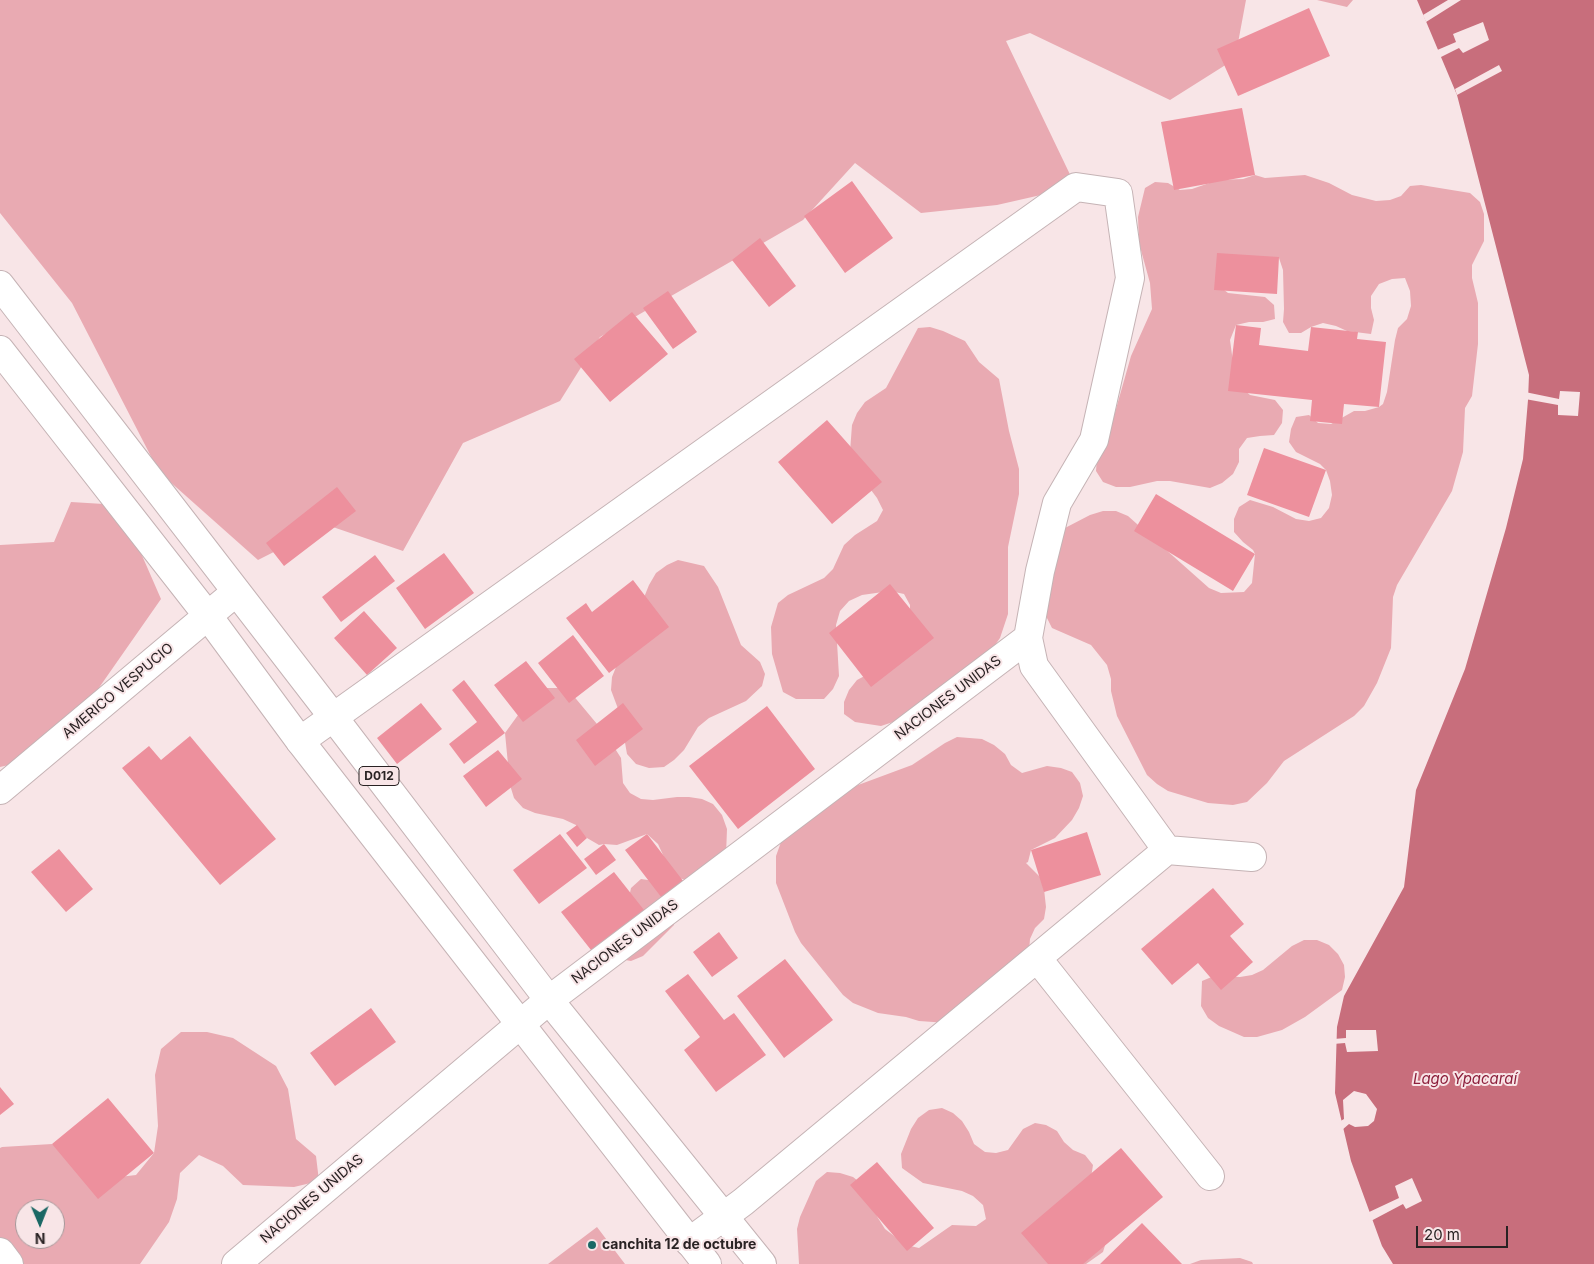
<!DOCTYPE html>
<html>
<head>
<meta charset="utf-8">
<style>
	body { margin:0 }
	#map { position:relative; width:1594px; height:1264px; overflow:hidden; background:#f8e5e7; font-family:Inter,sans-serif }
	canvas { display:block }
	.north { position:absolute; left:15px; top:1199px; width:50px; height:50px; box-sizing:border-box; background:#f8e5e7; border:1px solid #a59799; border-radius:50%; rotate:179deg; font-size:14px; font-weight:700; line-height:20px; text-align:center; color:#292223 }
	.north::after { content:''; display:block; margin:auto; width:18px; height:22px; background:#1b6865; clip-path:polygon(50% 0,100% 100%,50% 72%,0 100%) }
	.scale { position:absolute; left:1416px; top:1226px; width:92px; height:22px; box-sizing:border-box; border:2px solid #292223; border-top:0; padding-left:6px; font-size:15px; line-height:18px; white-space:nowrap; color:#292223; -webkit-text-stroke:4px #f8e5e7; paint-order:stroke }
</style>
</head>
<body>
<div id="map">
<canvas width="1594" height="1264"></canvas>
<div class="north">N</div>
<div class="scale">20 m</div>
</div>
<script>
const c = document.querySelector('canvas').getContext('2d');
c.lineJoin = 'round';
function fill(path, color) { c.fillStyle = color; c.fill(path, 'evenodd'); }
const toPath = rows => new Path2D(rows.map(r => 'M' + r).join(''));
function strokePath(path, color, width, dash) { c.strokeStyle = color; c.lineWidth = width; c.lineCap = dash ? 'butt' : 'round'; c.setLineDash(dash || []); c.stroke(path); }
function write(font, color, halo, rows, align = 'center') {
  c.font = font + ' Inter,sans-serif'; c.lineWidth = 4; c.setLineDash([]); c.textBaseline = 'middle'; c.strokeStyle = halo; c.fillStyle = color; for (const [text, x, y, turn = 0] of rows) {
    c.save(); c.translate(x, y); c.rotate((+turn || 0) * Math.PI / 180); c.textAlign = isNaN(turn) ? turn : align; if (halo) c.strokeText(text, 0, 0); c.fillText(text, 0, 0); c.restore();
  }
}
const green = toPath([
	[0,0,1246,0,1235,59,1170,100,1030,33,1006,41,1076,187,997,205,921,213,855,163,803,220,600,337,560,401,463,443,403,551,327,525,258,560,159,472,72,303,0,213],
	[1317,0,1353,0,1347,7],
	[1255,175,1265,178,1305,175,1329,183,1352,195,1376,201,1390,200,1401,196,1410,186,1421,185,1470,193,1480,202,1484,214,1484,241,1472,265,1472,278,1478,303,1478,344,1472,396,1465,408,1463,452,1452,491,1397,585,1393,597,1391,648,1377,683,1364,706,1354,716,1284,761,1267,783,1247,802,1233,805,1208,803,1168,791,1157,784,1147,775,1117,716,1111,691,1111,679,1107,665,1091,645,1052,628,1045,614,1057,537,1065,528,1090,515,1103,511,1116,511,1128,516,1209,588,1221,593,1244,592,1252,583,1255,554,1253,550,1243,542,1234,532,1234,519,1239,507,1250,500,1273,507,1296,519,1309,521,1321,518,1329,508,1332,495,1330,481,1326,470,1320,464,1296,452,1289,442,1291,429,1296,417,1309,415,1318,423,1331,424,1354,411,1365,411,1379,407,1383,404,1387,392,1395,340,1398,328,1407,319,1411,306,1410,291,1405,278,1392,279,1379,284,1371,296,1371,308,1374,320,1371,334,1347,331,1336,326,1323,323,1311,327,1301,333,1289,333,1283,322,1284,309,1283,270,1279,258,1246,256,1218,285,1228,293,1265,297,1274,305,1275,319,1263,322,1249,322,1236,325,1230,340,1235,377,1241,387,1250,395,1275,400,1283,410,1282,423,1274,435,1260,436,1247,438,1239,449,1239,462,1233,474,1222,483,1210,488,1170,481,1157,481,1130,487,1116,487,1103,482,1096,471,1097,458,1112,423,1131,356,1152,309,1150,283,1139,243,1138,217,1145,188,1155,182,1168,183,1180,190,1192,189,1218,180,1243,179],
	[930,327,943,331,965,341,979,362,999,379,1009,431,1019,469,1019,494,1008,547,1008,614,1000,638,983,662,896,721,881,726,855,722,844,714,844,702,849,690,857,680,889,663,910,632,910,605,904,594,890,591,862,595,849,601,840,611,836,625,839,676,833,689,824,699,796,699,783,692,772,654,771,627,778,603,788,595,824,578,833,569,844,545,855,535,877,521,883,510,877,498,853,466,850,452,852,425,857,413,865,402,886,388,918,328],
	[71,502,120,505,161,599,52,755,0,767,0,545,54,542],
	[678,560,704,566,718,587,741,645,760,662,765,674,762,686,746,701,709,718,698,727,684,750,674,760,664,767,649,768,636,764,627,754,620,714,611,690,612,677,649,585,656,573,667,565],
	[547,688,559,688,572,694,607,736,621,758,623,783,630,793,641,799,653,800,677,797,689,797,702,799,713,804,722,815,727,829,726,855,691,881,678,878,669,868,658,844,647,834,617,845,604,844,599,845,587,838,576,825,563,819,535,813,523,808,514,798,510,785,505,733,526,704],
	[957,737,982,739,994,745,1005,754,1011,765,1022,773,1047,766,1061,768,1072,772,1080,783,1083,796,1079,808,1072,820,1055,838,1031,850,1028,862,1026,863,1043,880,1046,907,1044,919,1035,928,1030,939,1027,977,948,1023,919,1021,906,1017,878,1013,853,1003,843,995,801,943,795,932,776,883,776,856,785,831,850,788,912,765,945,743],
	[641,879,655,881,675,913,674,925,643,956,631,961,603,956,591,950,597,935,626,912,631,888],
	[1304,940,1317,940,1329,945,1338,954,1344,965,1345,977,1342,990,1305,1017,1282,1030,1257,1037,1244,1037,1219,1026,1208,1018,1201,1006,1202,981,1214,976,1240,977,1252,975,1263,970,1292,946],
	[181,1032,207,1032,233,1038,276,1066,288,1089,296,1139,316,1156,319,1181,294,1187,243,1185,223,1166,199,1155,180,1173,177,1199,169,1222,140,1264,22,1264,0,1239,0,1148,2,1147,52,1144,111,1178,136,1175,154,1153,158,1126,155,1075,161,1049],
	[25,1209,55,1209,55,1239,25,1239],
	[942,1108,953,1113,962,1121,969,1132,974,1144,985,1152,996,1153,1008,1150,1023,1129,1035,1123,1046,1125,1057,1131,1064,1142,1073,1150,1085,1155,1093,1165,1091,1178,1107,1239,1103,1252,1086,1264,799,1264,797,1229,800,1217,816,1181,827,1172,840,1173,853,1177,862,1184,878,1218,885,1229,906,1245,919,1248,952,1225,976,1226,986,1219,983,1205,973,1196,962,1191,923,1183,902,1168,901,1154,911,1129,918,1118,929,1110],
	[597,1227,625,1264,548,1264],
	[1240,1258,1252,1262,1253,1264,1190,1264,1201,1260]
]);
const water = toPath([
	[1417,0,1594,0,1594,1264,1393,1264,1382,1246,1351,1161,1335,1093,1337,1027,1344,996,1404,887,1416,790,1465,669,1506,528,1523,459,1528,400,1529,375,1457,95]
]);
const pier = toPath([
	[1448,0,1461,0,1426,22,1423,15],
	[1483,22,1489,40,1463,53,1459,48,1439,58,1435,51,1456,42,1453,34],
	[1499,65,1502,71,1457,95,1455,89],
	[1560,391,1580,392,1578,416,1558,415,1558,405,1525,399,1525,392,1559,399],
	[1346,1030,1376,1030,1378,1051,1347,1052,1345,1043,1333,1044,1334,1039,1346,1038],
	[1354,1091,1366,1094,1377,1109,1374,1121,1368,1126,1355,1127,1349,1124,1342,1130,1339,1122,1344,1119,1343,1100],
	[1412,1178,1422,1201,1406,1209,1403,1204,1369,1222,1367,1213,1399,1198,1395,1186]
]);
const building = toPath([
	[1309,8,1330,56,1238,96,1217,49],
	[1242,108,1255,175,1174,190,1161,122],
	[852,181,893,238,845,273,804,216],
	[760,238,796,286,769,307,732,260],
	[1217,253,1279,257,1277,294,1214,290],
	[668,291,697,332,673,349,643,308],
	[632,312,668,354,610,402,574,359],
	[1236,325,1261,328,1259,345,1308,351,1311,327,1358,332,1357,339,1386,342,1379,407,1344,404,1342,424,1310,421,1312,400,1228,391],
	[827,420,882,482,832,524,778,462],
	[1264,448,1326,470,1309,517,1247,495],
	[337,487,356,511,284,566,266,543],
	[1156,494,1255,554,1233,591,1134,531],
	[444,553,474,593,425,629,396,588],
	[375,555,395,581,341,622,322,597],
	[633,580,669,627,609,673,566,618,586,603,592,612],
	[890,584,934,638,871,687,829,633],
	[364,611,397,648,367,675,334,638],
	[573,635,604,676,569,703,538,663],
	[526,661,555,698,523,722,494,685],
	[464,680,505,733,464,764,449,744,477,722,452,690],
	[421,703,442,729,397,764,377,738],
	[623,703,643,729,595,766,576,740],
	[767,706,815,769,738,829,689,766],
	[190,736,276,839,220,885,122,768,149,746,161,760],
	[498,750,522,779,486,807,463,776],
	[577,825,587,838,577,847,566,833],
	[1087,832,1101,875,1044,892,1031,850],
	[560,834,587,868,539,904,513,870],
	[647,834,687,886,665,902,625,850],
	[604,844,616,860,596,875,584,859],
	[59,849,93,889,66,912,31,872],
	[614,872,644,910,591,950,561,912],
	[1213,888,1244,924,1230,936,1253,962,1221,990,1198,963,1172,985,1141,949],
	[719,932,738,958,712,977,693,952],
	[785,959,833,1020,784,1058,737,996],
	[688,974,724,1020,734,1013,766,1055,716,1092,684,1050,700,1037,665,991],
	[371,1008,396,1042,335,1086,310,1053],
	[0,1087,14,1104,0,1115],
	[108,1098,154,1153,98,1199,52,1144],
	[1121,1148,1163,1197,1083,1264,1048,1264,1021,1233],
	[877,1162,934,1228,907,1251,850,1185],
	[1142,1223,1182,1264,1100,1264]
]);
const street = toPath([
	[300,741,1076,187,1118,193,1130,278,1094,440,1057,503,1040,571,1028,638,1034,666,1167,850],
	[0,790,236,592],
	[1037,958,1210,1176],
	[689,1242,743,1202,1167,850,1252,857],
	[0,1252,9,1264],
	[236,1264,549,1000,1028,638]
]);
const primary = toPath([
	[0,285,334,718,549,1000,762,1264],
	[0,350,208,616,300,741,707,1264]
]);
const markers = [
	[592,1245,5,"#1b6865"]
];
const shields = [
	[379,776,40]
];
const shieldNames = [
	["D012",379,776]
];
const streetNames = [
	["AMERICO VESPUCIO",118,691,-40],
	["NACIONES UNIDAS",948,698,-37],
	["NACIONES UNIDAS",625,942,-37],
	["NACIONES UNIDAS",312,1199,-40]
];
const poiNames = [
	["canchita 12 de octubre",602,1245]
];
const waterNames = [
	["Lago Ypacaraí",1465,1079]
];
fill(green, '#e9aab2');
fill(water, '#c86e7c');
fill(pier, '#f8e5e7');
fill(building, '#ed909d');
strokePath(street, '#c5b3b5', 30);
strokePath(primary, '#c5b3b5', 30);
strokePath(street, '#fff', 28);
strokePath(primary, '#fff', 28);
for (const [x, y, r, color] of markers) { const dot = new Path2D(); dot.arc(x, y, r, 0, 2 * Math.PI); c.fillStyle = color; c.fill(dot); strokePath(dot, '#f8e5e7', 2); }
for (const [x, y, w] of shields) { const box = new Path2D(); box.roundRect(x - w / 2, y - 9.5, w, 19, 4); c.fillStyle = '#f8e5e7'; c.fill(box); strokePath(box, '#292223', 1); }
write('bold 12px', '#292223', null, shieldNames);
write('14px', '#292223', '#f8e5e7', streetNames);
write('bold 14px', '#292223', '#f8e5e7', poiNames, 'left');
write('italic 15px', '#8d203c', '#f8e5e7', waterNames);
</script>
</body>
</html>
